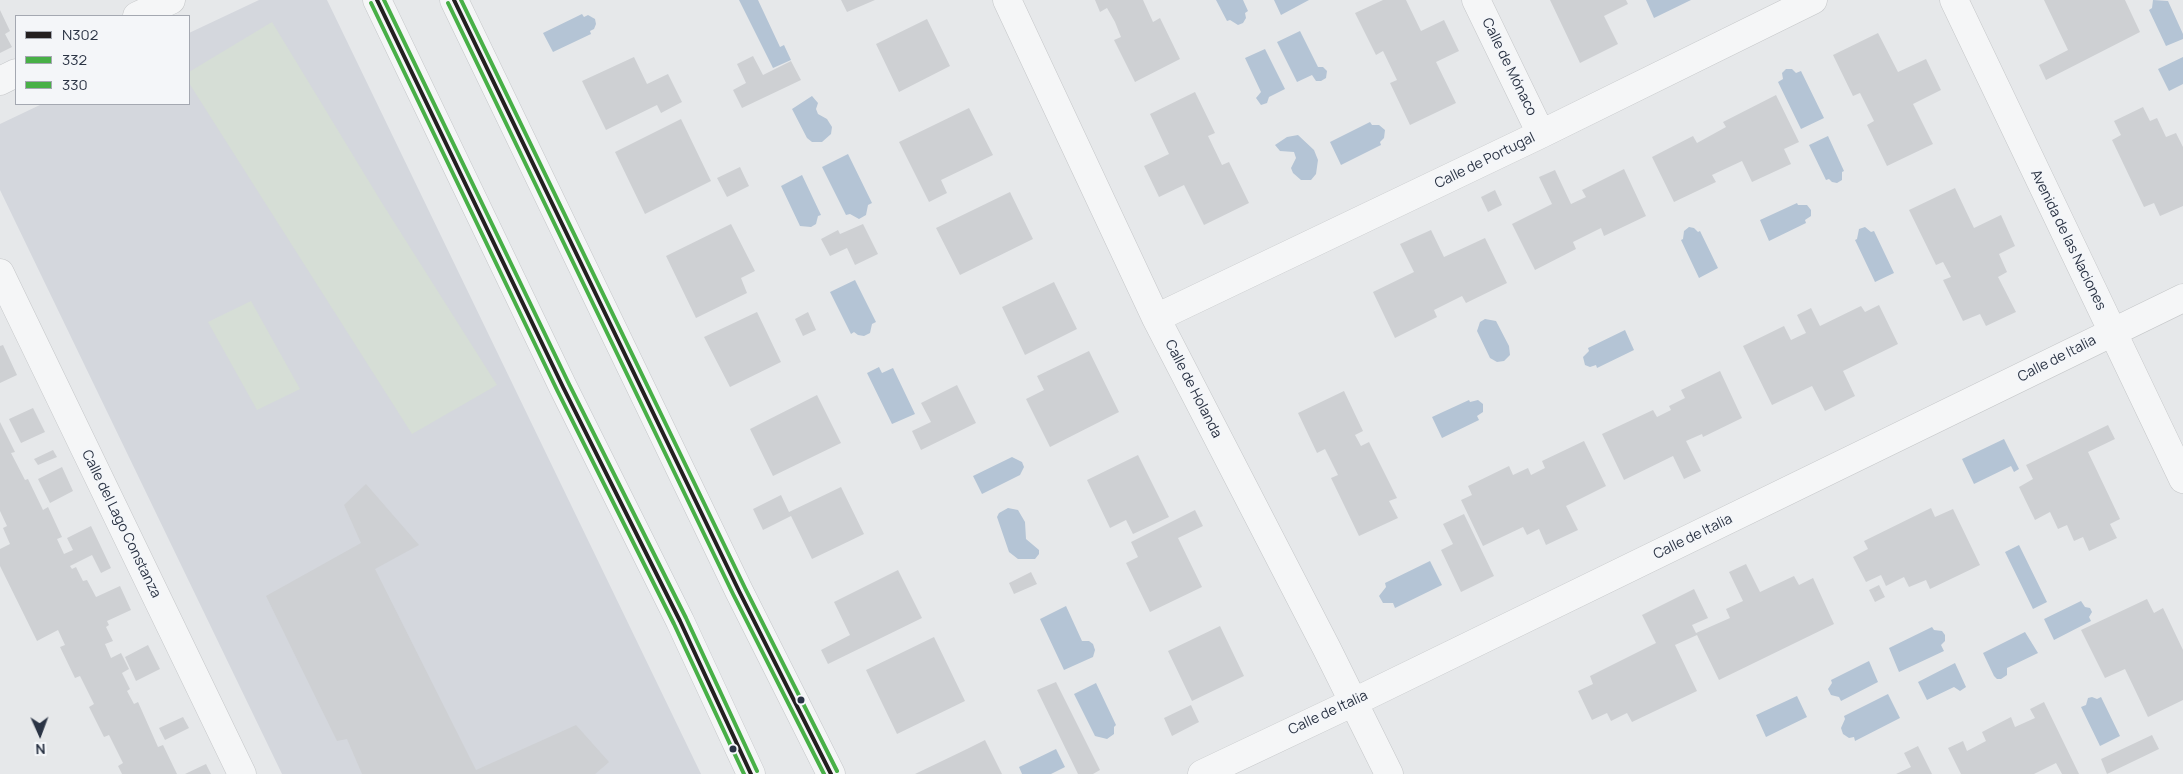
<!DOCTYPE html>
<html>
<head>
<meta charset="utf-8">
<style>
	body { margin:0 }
	#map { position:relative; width:2183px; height:774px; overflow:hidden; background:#e6e8ea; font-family:Manrope,sans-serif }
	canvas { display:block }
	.legend { position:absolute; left:15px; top:15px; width:175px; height:90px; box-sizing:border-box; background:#f4f6f9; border:1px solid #a4a8b1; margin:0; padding:6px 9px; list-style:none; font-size:15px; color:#2b3445 }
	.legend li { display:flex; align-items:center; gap:10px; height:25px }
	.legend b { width:25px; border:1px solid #a4a8b1 }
	.north { position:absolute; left:15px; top:709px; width:50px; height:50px; -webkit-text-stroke:4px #f4f6f9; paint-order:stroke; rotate:178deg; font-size:14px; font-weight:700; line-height:20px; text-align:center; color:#2b3445 }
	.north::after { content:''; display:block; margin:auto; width:18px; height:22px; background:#2b3445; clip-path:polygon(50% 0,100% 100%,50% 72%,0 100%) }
</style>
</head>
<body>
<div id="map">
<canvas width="2183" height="774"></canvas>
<ul class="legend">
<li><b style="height:6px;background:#231f20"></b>N302</li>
<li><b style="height:6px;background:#48b047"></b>332</li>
<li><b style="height:6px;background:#48b047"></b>330</li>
</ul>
<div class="north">N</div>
</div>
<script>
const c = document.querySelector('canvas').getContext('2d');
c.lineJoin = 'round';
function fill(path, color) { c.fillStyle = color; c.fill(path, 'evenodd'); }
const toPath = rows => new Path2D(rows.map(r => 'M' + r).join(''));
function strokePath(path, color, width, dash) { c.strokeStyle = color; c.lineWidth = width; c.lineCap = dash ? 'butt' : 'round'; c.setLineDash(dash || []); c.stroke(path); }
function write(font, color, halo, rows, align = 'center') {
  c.font = font + ' Manrope,sans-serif'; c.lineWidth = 5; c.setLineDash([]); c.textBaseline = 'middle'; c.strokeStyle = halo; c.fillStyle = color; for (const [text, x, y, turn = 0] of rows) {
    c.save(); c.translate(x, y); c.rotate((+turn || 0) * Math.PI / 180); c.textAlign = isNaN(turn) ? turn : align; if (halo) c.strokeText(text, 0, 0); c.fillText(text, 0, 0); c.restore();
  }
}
const built = toPath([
	[259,0,327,0,701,774,282,774,0,190,0,124,42,104,189,104,189,33]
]);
const green = toPath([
	[272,22,382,203,497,385,412,434,189,83,189,72],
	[251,301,300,389,257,410,208,322]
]);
const water = toPath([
	[739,0,758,0,780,47,784,45,791,60,773,68],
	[1216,0,1243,0,1248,11,1245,13,1246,18,1243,23,1238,25,1230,20,1227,21],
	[1274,0,1309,0,1281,15],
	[1646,0,1691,0,1654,18],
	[2153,0,2168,1,2183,34,2183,39,2166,46,2149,10,2152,8],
	[582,14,584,17,588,15,595,19,596,24,594,29,590,31,591,34,553,52,543,33],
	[1300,31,1318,67,1323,67,1327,71,1326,78,1321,81,1316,81,1312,75,1297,82,1277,42],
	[1265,49,1285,89,1269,97,1267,103,1261,105,1256,98,1261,92,1245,58],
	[2183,57,2183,84,2169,91,2158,69],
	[1786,69,1792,69,1796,73,1801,71,1824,118,1801,129,1778,82,1783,79,1782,73],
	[812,96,818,103,816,109,818,114,827,119,832,127,831,134,822,142,812,142,807,138,792,109],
	[1370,122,1372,125,1379,125,1385,130,1384,138,1380,142,1381,145,1341,165,1330,142],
	[1298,135,1314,150,1318,160,1316,174,1311,180,1301,180,1293,173,1291,168,1296,158,1294,152,1280,151,1275,145,1287,137],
	[1828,136,1844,171,1842,172,1842,180,1837,183,1832,182,1829,179,1826,180,1809,145],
	[848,154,872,203,868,205,866,215,859,219,850,214,846,215,822,167],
	[802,175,821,215,818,216,816,224,811,227,800,226,781,186],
	[1797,203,1798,205,1807,205,1811,210,1811,216,1805,220,1806,223,1769,241,1760,220],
	[1689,227,1694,228,1698,232,1700,231,1718,268,1699,278,1681,240,1683,239,1684,231],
	[1865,227,1871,232,1874,231,1894,273,1875,282,1855,240,1857,239,1859,229],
	[855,280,876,322,872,324,870,333,864,336,858,335,854,332,851,334,830,292],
	[1485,319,1496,321,1509,346,1510,355,1504,361,1497,362,1490,358,1477,331,1480,322],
	[1625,330,1634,350,1597,368,1596,365,1590,367,1585,365,1583,357,1589,351,1588,348],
	[879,367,882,373,893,368,915,414,892,424,867,373],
	[1469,400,1470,402,1478,400,1483,404,1483,412,1477,416,1479,420,1442,438,1432,417],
	[2004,439,2019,469,2014,472,2011,466,1974,484,1962,459],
	[1012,457,1022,462,1024,467,1020,475,982,494,973,476],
	[1008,508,1018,510,1025,522,1026,539,1039,550,1039,554,1035,559,1018,559,1009,552,997,517,999,513],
	[2019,545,2047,602,2033,609,2005,552],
	[1430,561,1442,585,1395,608,1393,603,1383,603,1379,596,1386,587,1385,583],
	[2081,601,2085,607,2090,608,2092,612,2089,617,2091,621,2054,640,2044,619],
	[1066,606,1082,641,1089,641,1093,644,1095,650,1093,657,1064,670,1040,619],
	[1932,627,1934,630,1942,631,1945,635,1945,641,1941,645,1944,651,1899,672,1889,648],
	[2025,632,2038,653,2007,668,2007,675,2001,679,1997,679,1994,676,1983,653],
	[1869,661,1878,682,1841,701,1839,697,1831,695,1828,689,1832,683,1831,680],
	[1955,663,1966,687,1960,691,1954,687,1927,700,1918,682],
	[1096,683,1116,725,1114,727,1114,734,1107,739,1095,736,1074,694],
	[1888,694,1900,718,1855,741,1854,737,1849,738,1843,734,1841,728,1845,719,1844,716],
	[1797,696,1807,717,1766,737,1756,715],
	[2092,697,2097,699,2101,697,2120,736,2100,746,2081,707,2086,705,2088,698],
	[1056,749,1065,767,1051,774,1022,774,1019,767]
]);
const building = toPath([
	[841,0,875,0,847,12],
	[1095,0,1143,0,1153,22,1160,18,1180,59,1135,82,1114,40,1121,37,1115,22,1107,8,1100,12],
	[1383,0,1406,0,1421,31,1444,20,1459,51,1436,62,1456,103,1410,125,1390,83,1397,80,1383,51,1376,55,1355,13],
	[1550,0,1626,0,1628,4,1604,16,1618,44,1580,63],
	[2044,0,2125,0,2140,32,2046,80,2039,65,2068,50],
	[0,10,10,31,5,34,12,47,0,53],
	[927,19,950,66,899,92,876,44],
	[1878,33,1898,72,1926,59,1941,90,1913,104,1933,144,1887,166,1867,125,1874,121,1860,93,1853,96,1833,55],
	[753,56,763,75,791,61,801,80,742,108,733,90,746,83,737,64],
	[634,57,647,84,668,74,682,102,661,113,657,105,606,130,582,81],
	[1195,92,1215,133,1208,136,1222,165,1229,162,1249,203,1204,225,1184,185,1159,197,1144,166,1169,154,1150,114],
	[1776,95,1799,142,1784,149,1791,164,1752,182,1742,161,1712,175,1716,182,1674,202,1652,157,1693,136,1697,143,1726,127,1723,122],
	[2143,107,2150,121,2157,118,2166,137,2176,133,2183,147,2183,206,2160,216,2154,203,2144,207,2112,140,2121,135,2114,121],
	[969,108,993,155,941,180,947,193,929,202,899,142],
	[681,119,711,181,645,214,615,152],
	[740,167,749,186,727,197,717,178],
	[1624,169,1646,216,1604,236,1601,228,1573,242,1576,249,1535,270,1512,224,1552,204,1539,177,1555,170,1571,204,1586,197,1582,190],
	[1955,188,1974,228,2001,215,2015,246,1999,254,2007,272,1998,277,2016,312,1986,326,1980,314,1963,321,1943,280,1951,277,1943,262,1936,265,1909,210],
	[1495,190,1502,205,1488,212,1481,197],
	[1010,192,1033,239,960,275,936,228],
	[731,224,755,271,741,278,747,293,696,318,666,256],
	[863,224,878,254,855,265,847,248,830,256,821,239,838,230,840,234],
	[1431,230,1444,257,1485,238,1507,283,1466,303,1462,296,1434,310,1437,317,1395,338,1373,292,1414,272,1400,244],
	[1054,282,1077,329,1025,355,1002,307],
	[1879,305,1898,344,1843,371,1855,396,1825,411,1812,386,1772,405,1743,346,1784,326,1791,340,1806,333,1797,315,1811,308,1820,326,1861,306,1865,312],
	[757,312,781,362,730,387,704,337],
	[808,312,816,330,803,336,795,319],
	[3,345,17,375,0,383,0,346],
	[1089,351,1119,412,1050,447,1026,399,1044,390,1037,376],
	[1720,371,1742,418,1703,437,1702,434,1686,441,1701,471,1684,479,1673,456,1624,480,1602,434,1653,410,1657,417,1671,410,1669,406,1685,398,1681,390],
	[957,385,976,423,921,450,912,431,931,422,921,403],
	[1344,391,1363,431,1355,435,1361,446,1369,442,1397,498,1389,501,1398,518,1359,536,1331,478,1338,475,1325,449,1317,453,1298,413],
	[817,395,841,443,773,476,750,429],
	[33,408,45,432,21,443,9,419],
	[0,422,15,452,11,453,25,480,28,479,43,510,48,507,62,537,57,539,64,554,73,550,67,538,91,526,111,568,101,573,92,555,70,566,72,569,76,567,83,581,87,580,96,597,120,586,131,610,107,621,109,625,106,627,113,641,105,644,111,658,121,653,129,669,122,673,130,689,127,691,134,704,138,702,158,747,163,745,177,774,122,774,118,766,123,763,109,735,104,737,89,707,94,704,80,676,75,678,60,647,65,645,58,630,37,641,0,566,0,549,10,544,3,528,7,526,0,511],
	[2108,425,2115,439,2088,452,2120,519,2110,524,2117,538,2089,551,2083,537,2074,541,2067,525,2058,529,2050,512,2035,520,2019,487,2033,479,2026,465],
	[1584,441,1606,486,1566,506,1578,530,1546,545,1539,529,1527,535,1523,527,1483,546,1461,500,1472,495,1468,486,1509,466,1513,475,1528,468,1531,475,1545,468,1542,461],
	[53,450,57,457,38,465,34,459],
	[1138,455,1169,517,1133,534,1126,520,1110,528,1087,480],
	[62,467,73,491,50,503,38,479],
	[366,484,419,545,375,569,476,770,576,725,609,762,595,774,362,774,347,739,337,741,266,596,361,543,344,505],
	[841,487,864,534,812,559,791,516,763,530,753,509,781,495,789,512],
	[1931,508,1935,517,1953,509,1980,565,1930,589,1926,580,1909,587,1904,577,1886,586,1881,575,1866,582,1853,557,1868,549,1864,541],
	[1195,510,1203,526,1178,538,1202,587,1150,612,1126,563,1138,557,1131,542],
	[1464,514,1494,576,1461,592,1441,550,1453,544,1443,524],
	[1746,564,1760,592,1794,576,1799,585,1813,578,1834,624,1719,680,1697,635,1675,645,1697,691,1632,722,1627,713,1611,721,1607,713,1592,720,1578,691,1593,684,1590,676,1656,643,1642,615,1694,589,1708,618,1692,625,1696,633,1730,618,1726,609,1743,601,1729,572],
	[898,570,922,618,828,664,821,650,850,635,834,602],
	[1031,572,1037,584,1014,594,1009,583],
	[1879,585,1885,597,1875,602,1869,590],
	[2147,599,2154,613,2163,608,2183,650,2183,700,2148,717,2125,669,2105,678,2081,630],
	[1220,626,1244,676,1192,701,1168,651],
	[934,637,965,701,897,734,866,670],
	[148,645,160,669,136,681,125,657],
	[1056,682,1100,770,1093,774,1078,774,1037,690],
	[2044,702,2079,774,2062,774,2056,763,2034,774,1961,774,1948,748,1963,741,1967,751,1986,741,1982,732,2011,717,2015,727,2035,718,2030,709],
	[1191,705,1199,722,1172,736,1164,718],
	[183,717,189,728,165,740,159,728],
	[2152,735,2159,749,2107,774,2101,759],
	[985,740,1002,774,915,774,967,749],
	[1918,746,1932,774,1896,774,1911,767,1904,753],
	[206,764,211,774,185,774]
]);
const minor = toPath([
	[377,0,563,387,680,621,751,774],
	[454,0,739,591,831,774],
	[1007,0,1156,318,1327,649,1389,774],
	[1476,0,1541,134],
	[1954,0,2183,479],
	[137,16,171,0],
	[0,81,16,73],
	[0,273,242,774],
	[1156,318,1541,134,1813,0],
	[1202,774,1354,702,2183,298]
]);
const bus1 = toPath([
	[377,0,563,387,680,621,751,774],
	[454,0,739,591,831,774]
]);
const bus2 = toPath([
	[371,3,557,390,674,624,744,774],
	[448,3,733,594,824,774]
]);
const bus3 = toPath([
	[384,0,569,384,686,618,757,771],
	[461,0,745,588,837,771]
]);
const markers = [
	[801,700,4.5,"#2b3445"],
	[733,749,4.5,"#2b3445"]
];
const streetNames = [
	["Calle de Mónaco",1509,67,64],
	["Calle de Portugal",1485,161,-26],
	["Avenida de las Naciones",2068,240,64],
	["Calle de Italia",2057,359,-27],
	["Calle de Holanda",1193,389,63],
	["Calle del Lago Constanza",121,524,64],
	["Calle de Italia",1693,537,-26],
	["Calle de Italia",1328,713,-25]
];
fill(built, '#d4d7dd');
fill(green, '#d6ded6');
fill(water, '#b4c4d5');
fill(building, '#ced0d3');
strokePath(minor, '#c4c6c8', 29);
strokePath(minor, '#f5f6f7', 28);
strokePath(bus1, '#231f20', 4);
strokePath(bus2, '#48b047', 4);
strokePath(bus3, '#48b047', 4);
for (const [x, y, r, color] of markers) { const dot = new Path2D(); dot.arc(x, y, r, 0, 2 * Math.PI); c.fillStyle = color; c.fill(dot); strokePath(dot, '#f4f6f9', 2); }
write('14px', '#2b3445', '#f4f6f9', streetNames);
</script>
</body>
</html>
